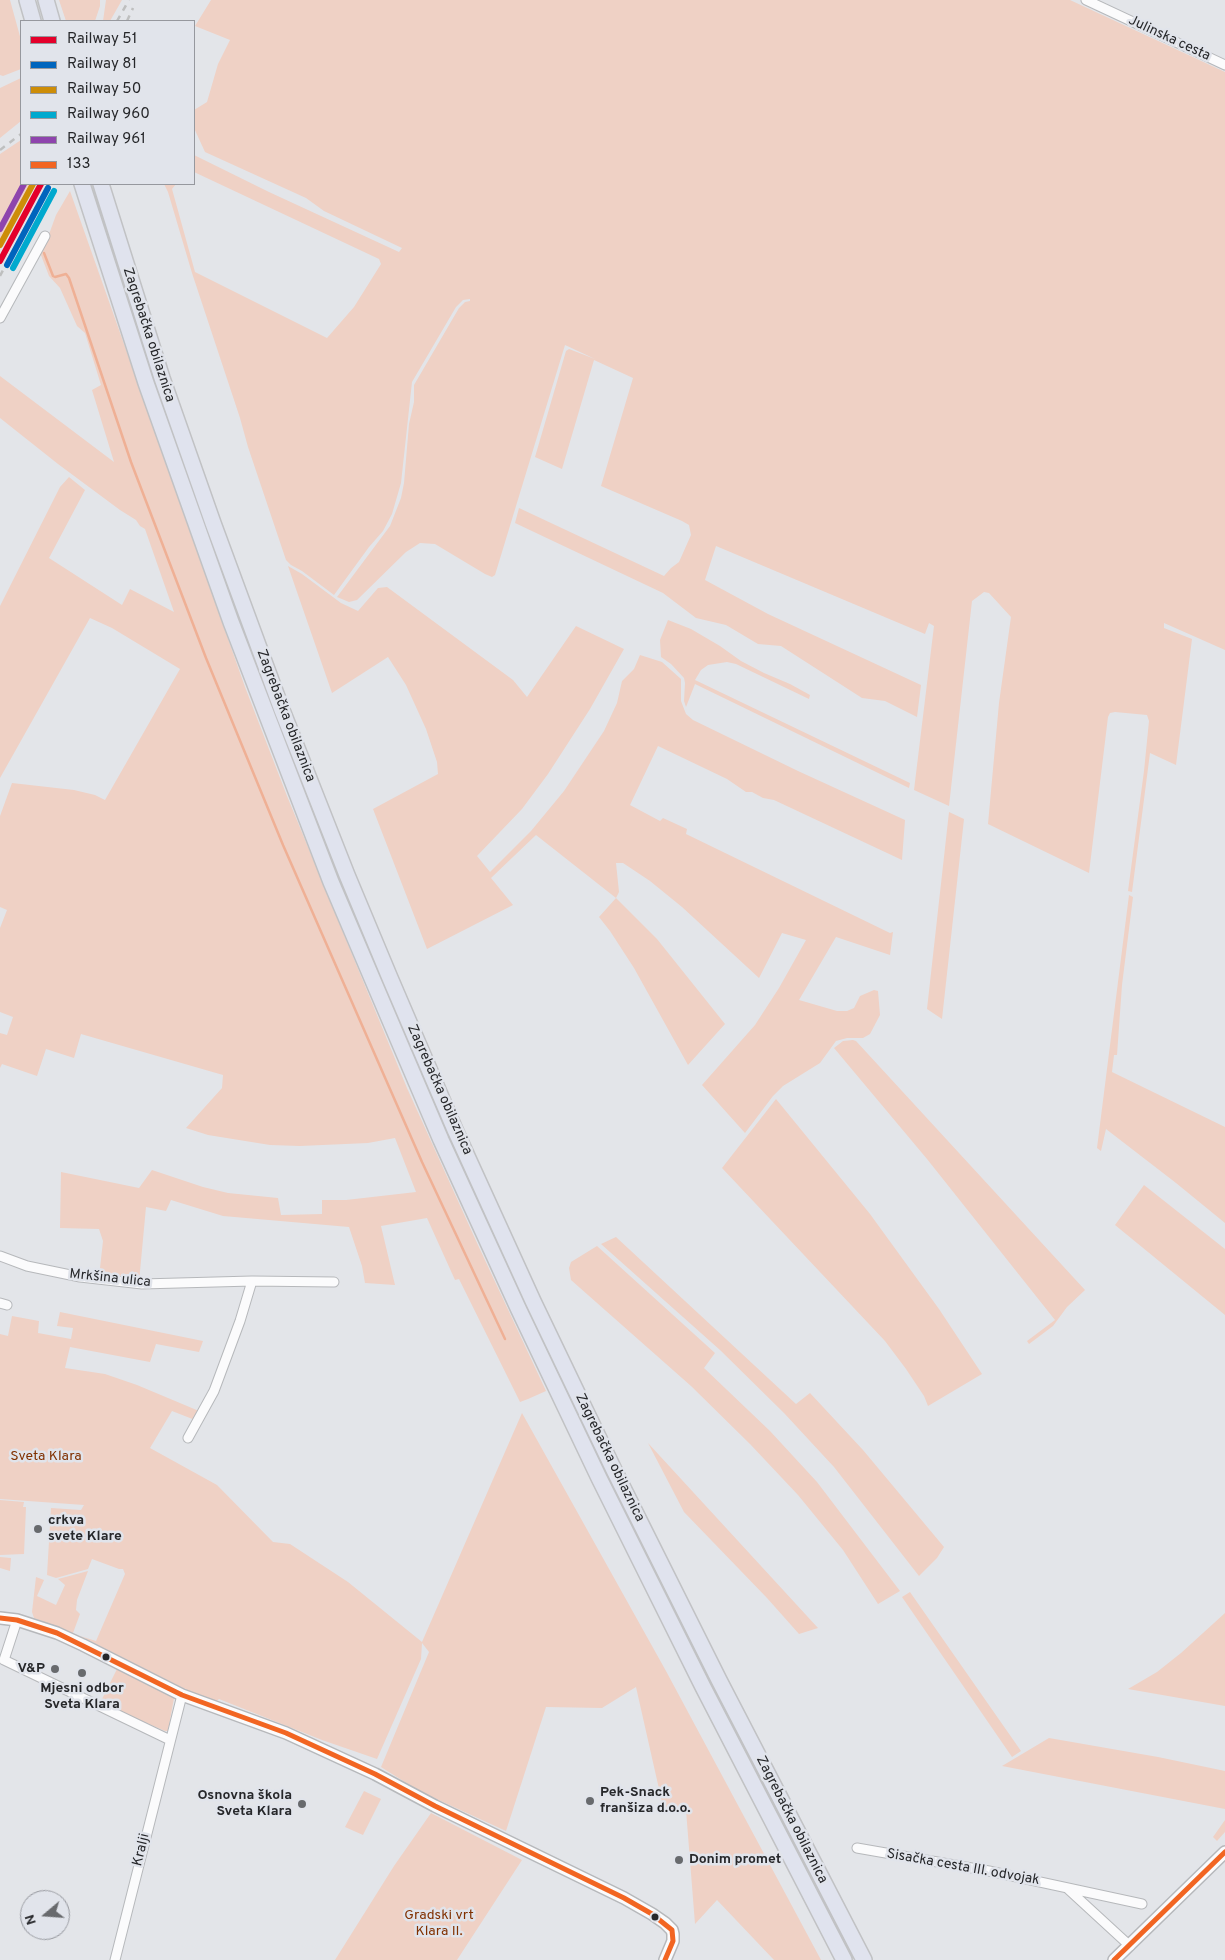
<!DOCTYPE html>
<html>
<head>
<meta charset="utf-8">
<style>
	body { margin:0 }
	#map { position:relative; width:1225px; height:1960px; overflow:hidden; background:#e3e5e9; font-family:Overpass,sans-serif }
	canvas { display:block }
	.legend { position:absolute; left:20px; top:20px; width:175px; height:165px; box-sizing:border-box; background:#e1e4eb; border:1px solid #96989e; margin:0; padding:6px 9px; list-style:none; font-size:15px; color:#26272a }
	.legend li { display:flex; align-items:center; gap:10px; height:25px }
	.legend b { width:25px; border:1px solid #96989e }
	.north { position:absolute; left:20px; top:1890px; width:50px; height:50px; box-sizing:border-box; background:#e1e4eb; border:1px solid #96989e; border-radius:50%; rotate:252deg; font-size:14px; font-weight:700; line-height:20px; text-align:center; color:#26272a }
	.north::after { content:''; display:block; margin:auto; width:18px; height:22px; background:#686a6d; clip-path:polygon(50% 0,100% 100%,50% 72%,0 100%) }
</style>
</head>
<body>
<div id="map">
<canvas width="1225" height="1960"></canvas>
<ul class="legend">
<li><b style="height:6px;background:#e4002b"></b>Railway 51</li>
<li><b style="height:6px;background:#0065bd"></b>Railway 81</li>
<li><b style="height:6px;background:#cd8d08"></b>Railway 50</li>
<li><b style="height:6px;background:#00a9ce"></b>Railway 960</li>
<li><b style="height:6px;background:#8e44ad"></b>Railway 961</li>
<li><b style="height:6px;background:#f26522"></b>133</li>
</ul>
<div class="north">N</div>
</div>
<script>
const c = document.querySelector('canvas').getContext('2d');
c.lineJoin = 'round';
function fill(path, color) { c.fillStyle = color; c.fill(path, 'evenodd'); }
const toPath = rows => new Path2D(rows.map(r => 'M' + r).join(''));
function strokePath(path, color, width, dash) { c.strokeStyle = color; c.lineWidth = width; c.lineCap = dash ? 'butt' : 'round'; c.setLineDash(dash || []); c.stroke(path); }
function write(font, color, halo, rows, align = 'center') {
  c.font = font + ' Overpass,sans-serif'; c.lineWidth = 5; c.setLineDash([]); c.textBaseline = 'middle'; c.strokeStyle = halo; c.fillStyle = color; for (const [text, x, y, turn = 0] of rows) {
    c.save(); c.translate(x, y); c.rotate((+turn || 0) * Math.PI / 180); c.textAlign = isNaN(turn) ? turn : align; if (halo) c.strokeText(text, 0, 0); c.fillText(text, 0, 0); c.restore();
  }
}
const green = toPath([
	[0,0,10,0,21,40,21,69,3,76,0,75],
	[59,0,100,0,100,6,95,21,66,21],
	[106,0,122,0,110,21,103,21],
	[211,0,1070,0,1225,72,1225,650,1164,623,1164,628,1192,639,1176,765,1150,753,1132,892,1128,891,1144,771,1149,721,1147,715,1115,712,1110,713,1108,717,1089,873,988,824,999,703,1011,617,989,593,984,592,972,601,949,806,914,790,934,626,929,623,925,634,716,546,705,580,768,614,921,685,917,717,885,701,862,698,781,646,758,644,726,625,696,618,663,593,515,523,519,508,664,576,671,568,679,562,691,535,689,525,682,521,601,486,633,378,594,360,562,469,535,457,566,351,569,349,595,359,565,345,495,575,492,577,485,574,435,544,420,543,406,552,357,600,349,602,337,597,390,526,401,498,404,483,409,424,414,402,414,385,459,308,465,302,470,301,470,299,463,300,456,307,412,382,401,483,392,514,383,531,369,547,334,595,302,571,291,565,286,560,248,447,240,418,192,273,168,192,164,184,176,184,172,189,195,272,327,338,354,307,381,264,379,259,194,172,194,155,269,192,399,252,402,248,324,211,306,198,205,152,194,128,194,110,207,102,218,64,230,40,195,26],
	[21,78,21,121,0,138,0,88],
	[21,140,21,184,31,184,0,242,0,154],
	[70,191,245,687,287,796,407,1088,477,1243,546,1391,528,1399,520,1402,459,1279,455,1280,427,1218,381,1226,395,1285,365,1283,362,1266,349,1227,223,1216,171,1200,166,1211,146,1207,139,1282,99,1277,103,1241,99,1229,60,1228,61,1172,139,1188,152,1170,203,1187,228,1193,278,1198,281,1215,322,1214,322,1200,346,1200,416,1192,395,1138,368,1143,300,1146,270,1145,208,1135,186,1128,222,1088,223,1075,81,1034,74,1058,46,1049,37,1076,2,1064,0,1068,0,1033,7,1035,13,1017,0,1012,0,928,7,910,0,907,0,816,12,783,74,790,95,795,105,800,180,669,112,628,90,618,0,778,0,606,60,487,69,477,85,490,49,558,122,605,130,589,174,612,145,529,140,526,136,520,120,510,58,464,0,418,0,376,114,462,92,390,101,385,85,333,77,326,60,288,49,276,39,250,48,237,56,215],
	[288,566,302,574,341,603,358,611,378,588,387,587,513,680,527,697,576,626,624,649,590,709,548,774,522,809,477,856,490,872,531,831,564,791,604,731,617,703,622,681,634,669,640,655,662,662,681,679,681,701,686,714,693,720,798,771,905,820,902,860,774,800,763,798,752,792,746,792,727,779,658,746,630,805,660,821,663,818,687,829,686,834,890,933,893,932,890,955,836,937,799,1000,837,1011,847,1011,854,1008,860,996,874,990,878,991,880,1015,870,1034,863,1038,847,1038,836,1041,820,1063,783,1086,773,1096,745,1133,702,1085,755,1025,779,988,806,940,782,933,759,978,682,907,650,881,623,863,616,863,619,892,616,898,657,939,725,1024,688,1065,634,968,610,931,599,917,616,898,536,835,491,878,513,905,427,949,373,809,438,774,437,762,426,729,406,685,388,657,332,693],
	[668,620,691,629,720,646,741,661,764,673,790,684,810,695,809,699,736,664,727,662,708,665,701,670,695,680,910,783,909,788,695,684,686,707,684,701,685,683,684,678,671,664,661,657,660,640],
	[949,812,964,819,942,1019,927,1009],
	[1129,895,1133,897,1122,985,1117,1055,1114,1055,1112,1072,1225,1127,1225,1223,1176,1183,1106,1129,1101,1151,1097,1148],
	[853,1040,856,1041,1085,1290,1067,1307,1053,1326,1029,1344,1027,1341,1055,1320,927,1159,834,1048,843,1041],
	[776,1099,870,1214,939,1309,982,1374,928,1406,924,1396,906,1369,885,1341,722,1168],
	[1144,1185,1225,1249,1225,1315,1115,1225],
	[616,1237,796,1404,810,1393,863,1450,944,1547,937,1558,919,1576,834,1467,784,1413,720,1350,601,1244],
	[597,1246,715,1353,704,1368,770,1431,817,1482,900,1591,878,1604,843,1550,798,1495,750,1444,691,1386,571,1280,569,1268,571,1262],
	[60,1312,203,1341,199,1352,156,1344,150,1362,70,1347,65,1368,105,1374,137,1385,199,1411,195,1420,172,1411,150,1448,217,1485,273,1542,290,1544,348,1582,422,1642,522,1413,666,1671,821,1960,774,1960,717,1900,695,1924,686,1810,664,1811,636,1687,602,1708,546,1707,506,1831,419,1791,381,1767,429,1652,422,1643,421,1659,377,1759,322,1740,219,1699,215,1702,201,1697,80,1636,96,1641,125,1574,123,1569,119,1569,92,1559,88,1569,56,1578,47,1575,51,1508,81,1510,84,1505,0,1499,0,1334,8,1336,12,1316,39,1321,38,1333,71,1339,73,1328,57,1326],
	[648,1443,818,1628,799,1634,767,1598,684,1512],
	[0,1500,24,1502,23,1507,26,1507,24,1554,0,1555],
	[0,1557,11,1558,10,1571,0,1568],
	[88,1571,77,1600,76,1610,80,1614,73,1633,34,1618,32,1612,36,1577,44,1580,37,1596,56,1605,65,1585,58,1579],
	[910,1592,1021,1751,1012,1757,902,1597],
	[1225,1613,1225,1706,1128,1689,1157,1672,1181,1653],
	[117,1669,174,1698,168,1731,165,1731,100,1703],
	[1049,1738,1158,1757,1225,1771,1225,1809,1002,1766],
	[364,1791,381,1799,363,1835,345,1827],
	[431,1813,522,1860,457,1960,335,1960,394,1866],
	[1225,1820,1225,1832,1217,1841,1213,1837]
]);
const stream = toPath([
	[44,253,53,276,55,277,66,274,69,278,131,462,206,658,283,845,422,1162,505,1339]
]);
const street = toPath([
	[1086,0,1225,65],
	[0,318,45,236],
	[0,1256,27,1266,80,1277,142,1284,252,1281,334,1282],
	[0,1303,7,1305],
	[188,1438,214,1391,240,1321,252,1281],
	[17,1620,4,1660,170,1740],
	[857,1848,989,1871,1142,1904],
	[1068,1889,1130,1946],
	[115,1960,182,1695]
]);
const secondary = toPath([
	[0,1618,17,1620,57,1633,83,1645,182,1695,286,1733,375,1774,435,1806,624,1898,652,1914,665,1923,672,1930,673,1934,673,1941,665,1960],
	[1114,1960,1225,1852]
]);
const highway = toPath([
	[27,0,33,21],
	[46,0,52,21],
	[82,184,146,383,231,622,331,882,403,1051,441,1140,518,1308,599,1478,703,1687,844,1960],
	[101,184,162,378,213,523,282,710,347,875,390,978,456,1132,533,1301,614,1470,719,1680,864,1960]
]);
const rail = toPath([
	[117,21,129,0],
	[127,21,133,8],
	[0,150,21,134],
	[0,276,48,184]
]);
const bus1 = toPath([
	[0,1618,17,1620,57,1633,182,1695,286,1733,375,1774,435,1806,624,1898,652,1914,672,1930,673,1941,665,1960],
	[1114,1960,1225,1852]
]);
const rail1 = toPath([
	[0,261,41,184]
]);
const rail2 = toPath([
	[7,265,48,188]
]);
const rail3 = toPath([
	[0,245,33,184]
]);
const rail4 = toPath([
	[13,268,54,191]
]);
const rail5 = toPath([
	[0,229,24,184]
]);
const markers = [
	[38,1529,5,"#686a6d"],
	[106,1657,4.5,"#26272a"],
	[55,1669,5,"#686a6d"],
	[82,1673,5,"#686a6d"],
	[590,1801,5,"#686a6d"],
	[302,1804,5,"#686a6d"],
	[679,1860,5,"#686a6d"],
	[655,1917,4.5,"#26272a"]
];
const streetNames = [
	["Julinska cesta",1169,39,25],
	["Zagrebačka obilaznica",148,335,72],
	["Zagrebačka obilaznica",285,716,69],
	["Zagrebačka obilaznica",439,1090,66],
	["Mrkšina ulica",110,1279,6],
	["Zagrebačka obilaznica",609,1458,64],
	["Zagrebačka obilaznica",791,1820,63],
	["Kralji",142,1850,-76],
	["Sisačka cesta III. odvojak",963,1868,10]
];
const parkNames = [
	["Sveta Klara",46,1457],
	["Gradski vrt",439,1916],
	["Klara II.",439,1932]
];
const poiNames = [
	["crkva",48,1521],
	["svete Klare",48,1537],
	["V&P",45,1669,"right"],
	["Mjesni odbor",82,1689,"center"],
	["Sveta Klara",82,1705,"center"],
	["Pek-Snack",600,1793],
	["franšiza d.o.o.",600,1809],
	["Osnovna škola",292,1796,"right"],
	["Sveta Klara",292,1812,"right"],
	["Donim promet",689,1860]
];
fill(green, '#efd1c5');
strokePath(stream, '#efb095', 2.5);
strokePath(street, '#b6b8bb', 11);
strokePath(secondary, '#b6b8bb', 14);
strokePath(highway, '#c1c2c4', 18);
strokePath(street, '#fbfbfc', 9);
strokePath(secondary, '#fbfbfc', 11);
strokePath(highway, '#e0e3ee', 15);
strokePath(rail, '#bebfbf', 2.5, [6, 6]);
strokePath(bus1, '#f26522', 5);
strokePath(rail1, '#e4002b', 6);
strokePath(rail2, '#0065bd', 6);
strokePath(rail3, '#cd8d08', 6);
strokePath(rail4, '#00a9ce', 6);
strokePath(rail5, '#8e44ad', 6);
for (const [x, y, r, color] of markers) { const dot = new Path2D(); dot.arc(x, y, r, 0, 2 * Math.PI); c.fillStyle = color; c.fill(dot); strokePath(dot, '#e1e4eb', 2); }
write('14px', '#26272a', '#e1e4eb', streetNames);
write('14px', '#803000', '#e1e4eb', parkNames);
write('bold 14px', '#26272a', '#e1e4eb', poiNames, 'left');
</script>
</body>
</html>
